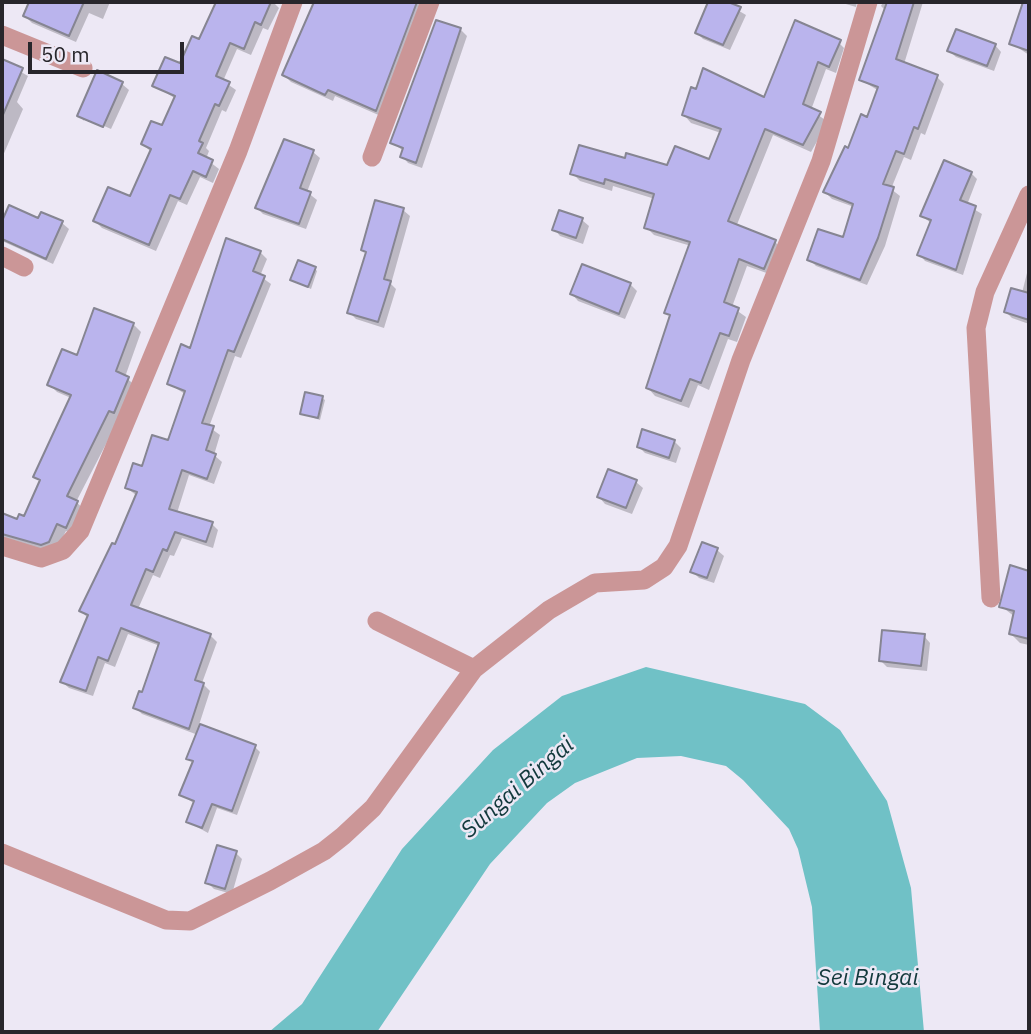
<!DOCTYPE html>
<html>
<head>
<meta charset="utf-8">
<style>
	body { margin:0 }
	#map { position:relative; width:1031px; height:1034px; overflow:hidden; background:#ede8f5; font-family:"IBM Plex Sans",sans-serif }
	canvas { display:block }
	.frame { position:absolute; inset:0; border:4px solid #28262b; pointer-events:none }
	.scale { position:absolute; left:28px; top:42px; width:156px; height:32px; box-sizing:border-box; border:4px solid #28262b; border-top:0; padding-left:9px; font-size:21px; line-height:24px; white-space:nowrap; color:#28262b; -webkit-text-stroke:5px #ede8f5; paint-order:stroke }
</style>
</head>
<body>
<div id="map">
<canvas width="1031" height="1034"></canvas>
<div class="frame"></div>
<div class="scale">50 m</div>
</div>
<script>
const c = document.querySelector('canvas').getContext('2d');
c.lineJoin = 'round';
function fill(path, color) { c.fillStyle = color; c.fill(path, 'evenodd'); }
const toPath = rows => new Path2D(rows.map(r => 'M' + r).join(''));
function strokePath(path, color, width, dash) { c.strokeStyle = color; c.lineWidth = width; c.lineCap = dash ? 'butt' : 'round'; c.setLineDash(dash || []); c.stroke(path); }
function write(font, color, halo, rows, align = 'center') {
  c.font = font + ' "IBM Plex Sans",sans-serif'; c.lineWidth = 5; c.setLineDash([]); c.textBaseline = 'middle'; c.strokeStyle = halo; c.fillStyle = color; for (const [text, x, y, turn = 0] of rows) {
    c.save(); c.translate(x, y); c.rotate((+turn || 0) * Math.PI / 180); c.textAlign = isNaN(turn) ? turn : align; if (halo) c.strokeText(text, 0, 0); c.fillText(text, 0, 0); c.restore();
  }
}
const water = toPath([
	[646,667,805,704,840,730,887,801,911,888,924,1032,820,1032,812,907,798,849,789,829,743,780,726,766,681,756,637,758,575,783,547,803,490,864,377,1032,269,1032,302,1004,402,849,493,750,562,696]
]);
const shadow = toPath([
	[31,2,110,2,103,19,89,13,76,42,32,23,25,16],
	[218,2,273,2,279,8,268,30,263,28,251,55,237,49,223,81,236,90,226,112,222,110,206,148,209,151,206,159,219,169,213,183,200,177,187,205,178,201,156,251,102,228,95,221,131,198,151,152,143,144,163,128,176,99,154,85,181,66,200,41],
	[318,2,427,2,383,117,335,96,333,101,291,82,284,75],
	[710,2,724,2,746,15,730,50,703,39,697,33],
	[839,2,857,2,856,7],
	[883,2,923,2,904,64,937,77,944,84,925,135,921,133,911,160,904,157,891,189,900,196,885,246,867,285,816,266,809,259,844,240,854,207,832,199,825,192,868,119,879,91,861,80,885,10,881,6],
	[1025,2,1029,2,1029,55,1011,43],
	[460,29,467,36,422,168,408,163,402,156,404,151,392,143],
	[836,40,844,48,836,73,826,69,811,110,828,122,811,152,773,135,736,227,775,242,783,250,772,275,747,266,732,307,746,317,737,342,728,339,709,390,698,385,689,408,655,396,648,388,671,317,667,312,691,246,654,235,646,227,655,199,613,186,612,191,580,181,572,173,626,161,668,167,709,161,721,133,691,123,684,115,765,99],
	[995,45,1001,52,994,71,956,57,949,51],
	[2,61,28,76,17,102,23,109,2,158],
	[122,84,129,90,111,129,84,117,84,121,79,115],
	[313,152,320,158,307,192,317,200,306,229,263,214,257,208,267,178,271,179],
	[971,173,977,179,967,205,982,214,963,275,925,261,919,254,931,223,922,216],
	[10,207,39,220,62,223,69,229,53,264,2,241,2,225],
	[403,210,410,216,391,284,396,289,384,328,356,319,349,312,367,254,363,249],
	[560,212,582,220,589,226,583,244,560,236,554,229],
	[260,252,267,259,260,276,271,284,241,358,235,356,209,427,220,435,214,455,222,462,214,484,189,475,177,513,212,524,218,530,213,548,182,538,174,556,170,555,160,578,153,575,138,609,210,635,217,642,202,683,210,691,199,725,255,747,260,752,237,815,217,808,208,833,188,822,195,804,181,794,194,764,188,758,198,735,142,714,135,707,143,694,160,646,128,634,115,667,105,663,93,696,69,688,62,682,88,618,81,611,115,546,137,496,127,488,170,442,185,394,169,384],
	[1029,265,1029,324,1012,318,1006,312,1022,293],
	[315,269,317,271,311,289,292,280],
	[630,284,637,291,625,319,578,301,572,294],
	[133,324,141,332,125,377,136,386,76,502,85,510,74,535,66,531,56,550,50,552,2,538,2,515,17,522,25,518,41,482,35,476,71,398,57,392,49,384,78,357],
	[322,398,325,400,320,420,302,414],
	[674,441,681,448,676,463,645,453,639,447],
	[636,482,643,488,632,514,605,504,599,497],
	[703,544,717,550,724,556,714,583,699,578,692,571],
	[1012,568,1029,573,1029,645,1020,643,1011,634,1015,617,1001,606],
	[924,636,930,643,927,671,887,667,880,660],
	[236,853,242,859,232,894,214,889,207,882]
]);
const building = toPath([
	[29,2,84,2,69,36,23,16,29,2],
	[216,2,271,2,261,25,255,22,244,49,230,43,216,76,230,82,219,106,215,104,199,141,203,143,198,153,213,160,206,177,193,171,180,199,170,195,149,245,93,221,108,187,130,196,151,149,141,144,151,121,162,125,175,96,152,86,165,57,180,63,192,36,199,39,216,2],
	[314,2,417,2,376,111,328,90,325,95,282,75,314,2],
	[708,2,728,2,741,7,723,45,695,33,708,2],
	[887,2,914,2,896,59,938,75,918,129,914,127,904,154,896,151,883,184,894,187,878,238,860,280,807,260,818,229,843,237,853,204,823,192,845,146,848,148,861,114,867,117,878,87,859,80,887,2],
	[1023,2,1029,2,1029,51,1009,44,1023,2],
	[436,20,461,28,416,163,400,157,403,148,390,143,436,20],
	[795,20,841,40,829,67,818,62,803,104,821,112,803,145,765,129,728,221,776,240,764,269,739,259,724,302,739,308,729,336,720,333,701,383,690,379,681,401,646,388,670,315,664,313,690,242,644,228,654,194,605,179,604,184,570,174,579,145,625,158,626,153,667,165,675,146,709,159,721,129,682,115,691,87,696,89,703,68,764,97,795,20],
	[956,29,996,44,987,66,947,51,956,29],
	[2,59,23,68,2,117,2,59],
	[97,70,123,82,103,127,77,116,97,70],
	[284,139,314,150,300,188,311,192,299,224,255,208,284,139],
	[944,160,972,172,960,200,976,206,956,270,917,255,931,220,920,216,944,160],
	[375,200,404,208,384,279,391,281,378,322,347,313,366,252,361,250,375,200],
	[9,205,38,218,41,212,63,221,46,259,2,239,2,221,9,205],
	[559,210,583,218,576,238,552,230,559,210],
	[226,238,261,251,253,271,265,276,234,352,228,350,202,423,214,426,206,450,216,454,207,479,182,470,169,509,213,522,206,542,175,532,167,551,163,549,153,572,146,569,131,605,211,634,195,680,204,683,189,729,133,708,139,691,142,692,159,643,121,628,108,661,98,657,86,691,60,682,88,615,79,611,112,543,115,544,137,492,125,488,133,463,142,466,152,435,168,440,185,391,167,384,181,344,190,348,226,238],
	[298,260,316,267,308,287,290,280,298,260],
	[582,264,631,283,619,314,570,294,582,264],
	[1011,288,1029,293,1029,320,1004,312,1011,288],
	[94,308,134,323,116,371,129,377,114,413,109,411,67,496,78,501,66,528,57,524,49,542,41,545,2,534,2,513,17,519,19,514,24,516,40,480,33,477,71,395,47,385,62,349,77,355,94,308],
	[305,392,323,396,318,418,300,414,305,392],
	[642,429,675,440,669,458,637,447,642,429],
	[608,469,637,480,626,508,597,497,608,469],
	[702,542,718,548,707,578,690,572,702,542],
	[1010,565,1029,571,1029,639,1009,634,1014,611,999,607,1010,565],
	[882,630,925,634,921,666,879,661,882,630],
	[200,724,256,745,232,811,212,804,202,828,186,822,194,801,179,795,193,761,186,759,200,724],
	[217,845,237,851,225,889,205,883,217,845]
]);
const minor = toPath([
	[2,35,83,68],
	[372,157,430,2],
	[2,256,24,267],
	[2,546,41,558,63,550,80,531,238,151,293,2],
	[991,598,976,328,985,292,1029,195],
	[377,621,474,669],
	[2,853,166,920,190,921,270,881,324,851,343,836,373,808,474,669,549,610,595,583,644,580,664,567,678,546,741,360,821,161,868,2]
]);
const waterNames = [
	["Sungai Bingai",518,788,-41],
	["Sei Bingai",868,978]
];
fill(water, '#70c1c6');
fill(shadow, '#0003');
fill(building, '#bab4ed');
strokePath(building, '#868592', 2);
strokePath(minor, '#cb9697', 19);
write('italic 23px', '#12393c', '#ede8f5', waterNames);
</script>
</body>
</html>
